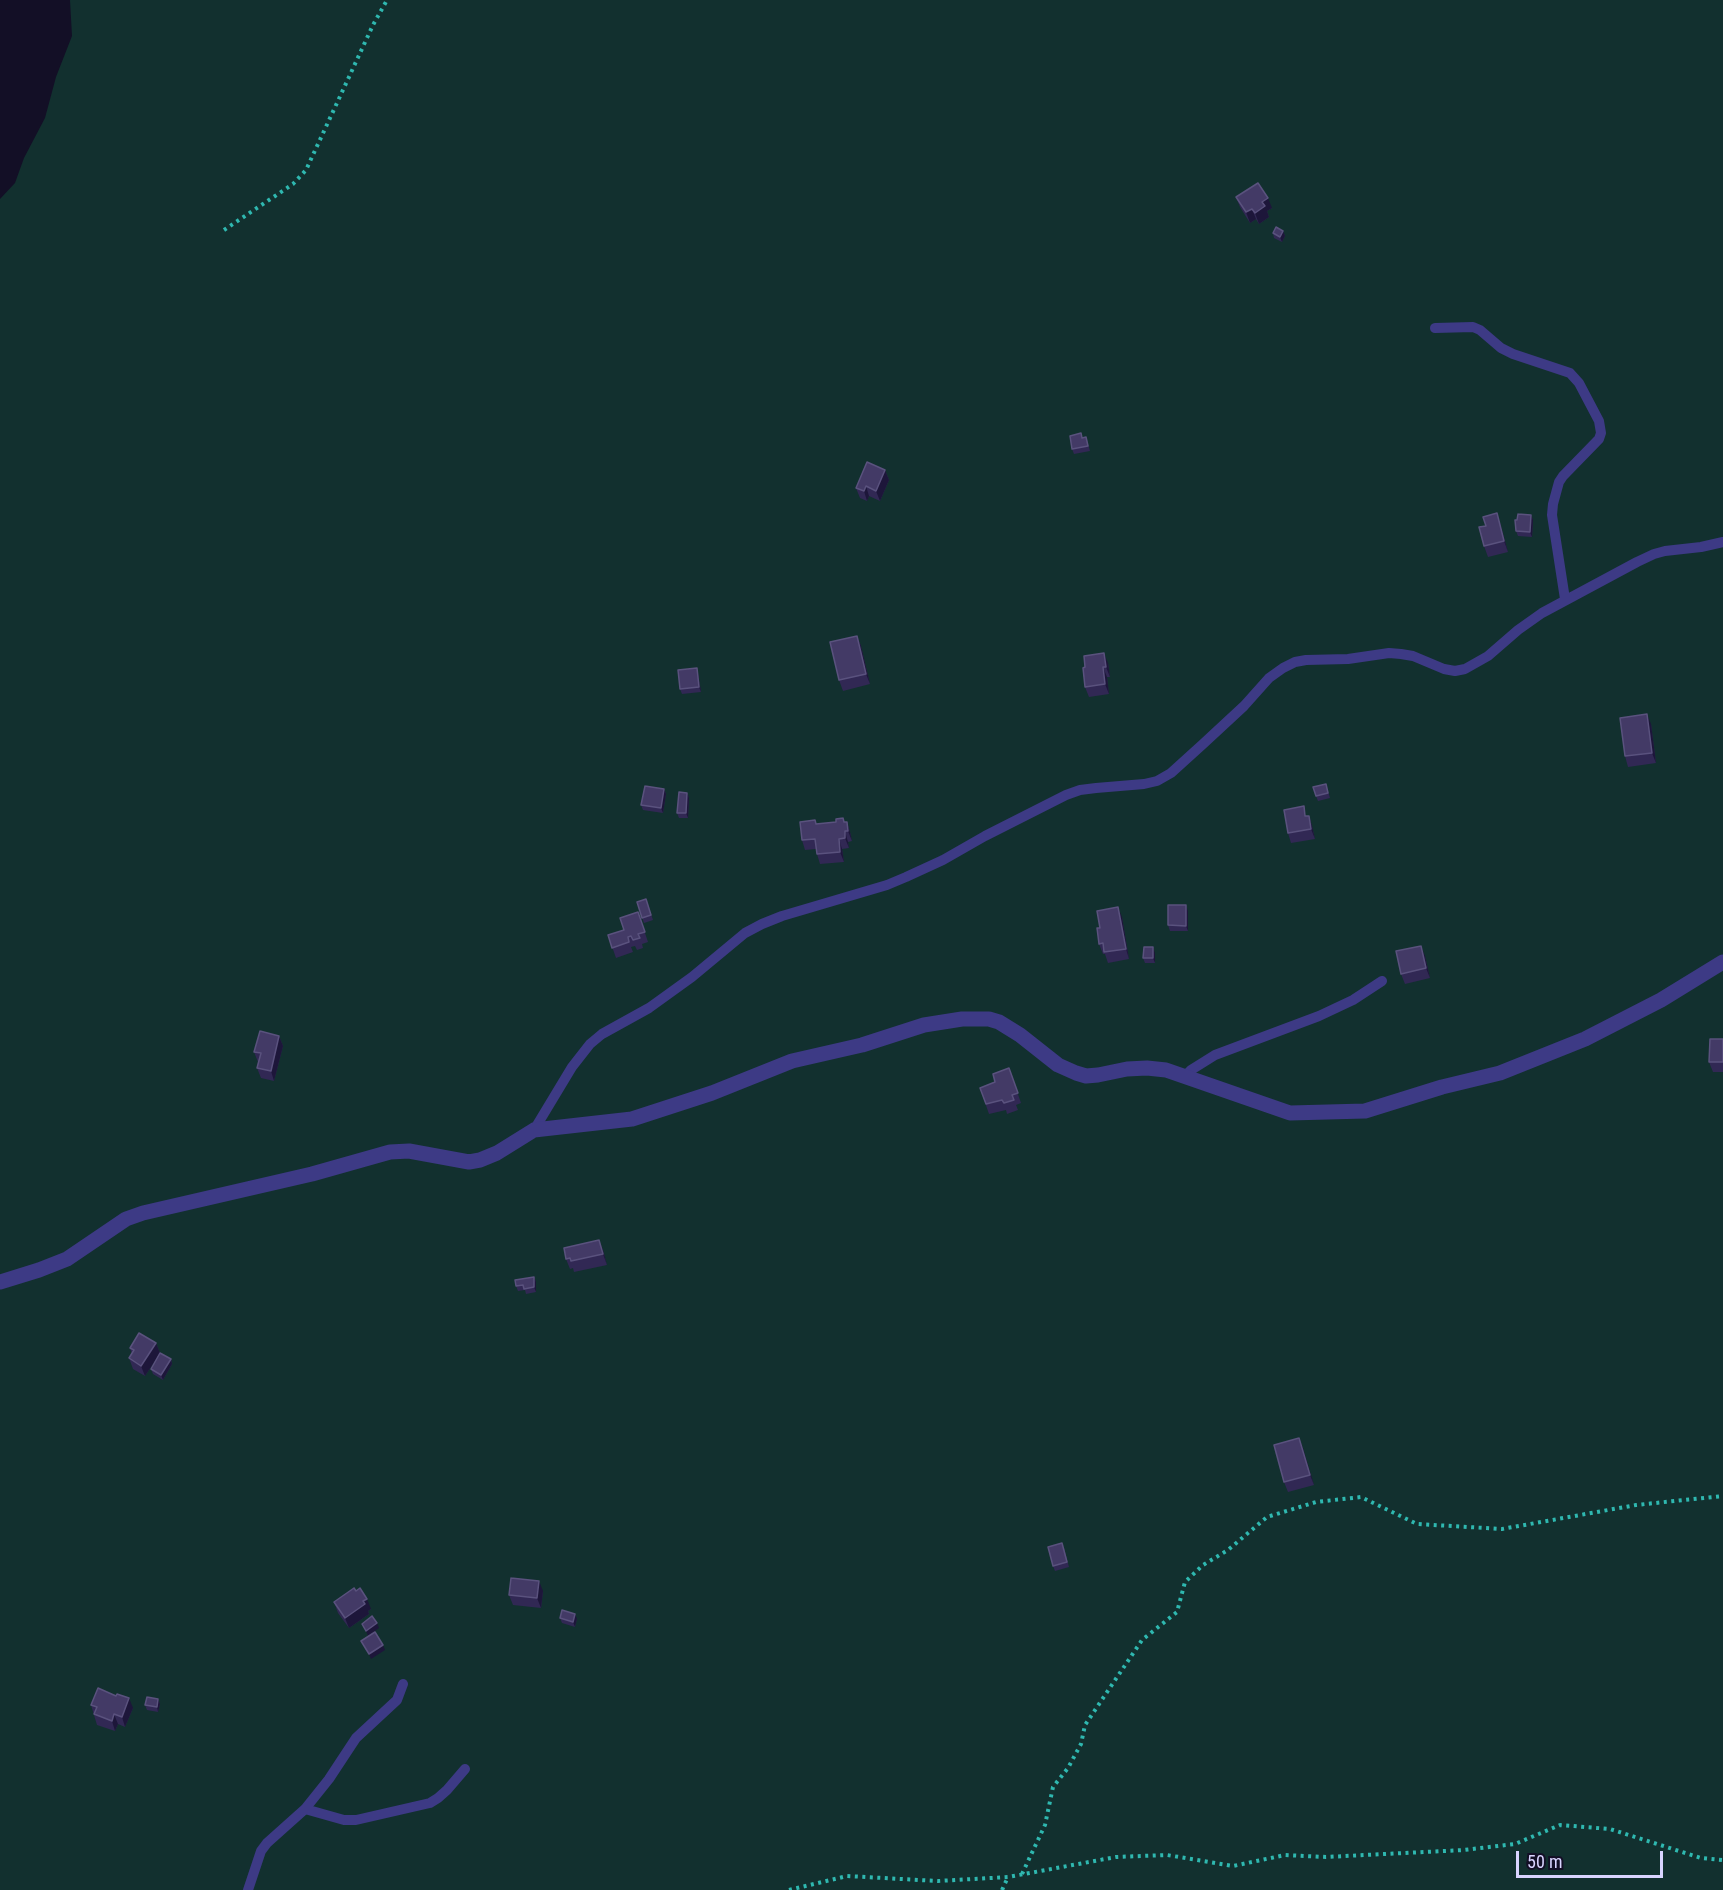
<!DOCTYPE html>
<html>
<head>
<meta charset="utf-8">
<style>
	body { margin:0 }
	#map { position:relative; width:1723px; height:1890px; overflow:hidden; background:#130f26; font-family:"Roboto Condensed",sans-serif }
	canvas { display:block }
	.scale { position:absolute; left:1516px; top:1851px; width:147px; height:27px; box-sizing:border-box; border:3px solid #d9d4ff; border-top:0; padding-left:8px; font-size:18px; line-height:21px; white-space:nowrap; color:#d9d4ff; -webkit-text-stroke:4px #130f26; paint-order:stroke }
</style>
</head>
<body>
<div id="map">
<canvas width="1723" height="1890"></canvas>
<div class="scale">50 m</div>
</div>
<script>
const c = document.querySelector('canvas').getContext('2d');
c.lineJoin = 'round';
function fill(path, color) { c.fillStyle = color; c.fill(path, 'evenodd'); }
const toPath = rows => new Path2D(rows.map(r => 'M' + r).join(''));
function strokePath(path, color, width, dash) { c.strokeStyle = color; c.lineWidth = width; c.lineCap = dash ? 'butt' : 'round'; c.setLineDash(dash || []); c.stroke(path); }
const green = toPath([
	[70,0,1723,0,1723,1890,0,1890,0,199,15,183,24,158,45,118,56,77,72,36]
]);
const path = toPath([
	[224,230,293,184,306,170,373,25,387,0],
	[1022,1874,1045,1825,1053,1787,1068,1768,1081,1744,1085,1725,1142,1640,1177,1612,1185,1582,1203,1565,1228,1550,1267,1517,1316,1502,1361,1497,1417,1524,1502,1529,1636,1505,1723,1496],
	[789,1890,847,1876,938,1881,1008,1877,1116,1857,1167,1855,1233,1866,1285,1855,1326,1857,1464,1850,1515,1844,1560,1825,1610,1829,1701,1858,1723,1860],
	[1002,1890,1008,1877]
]);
const service = toPath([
	[1435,328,1473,327,1480,330,1501,348,1513,354,1570,373,1579,383,1599,421,1601,433,1599,439,1563,476,1559,482,1553,504,1552,515,1565,599],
	[1185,1076,1191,1070,1215,1055,1319,1016,1353,1000,1382,981],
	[534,1130,572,1067,590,1044,602,1034,649,1008,692,977,745,933,762,924,782,916,887,885,906,877,943,860,985,836,1066,795,1080,790,1096,788,1144,784,1157,781,1171,773,1203,744,1244,706,1269,678,1283,668,1295,662,1306,660,1348,659,1389,653,1401,654,1413,656,1444,669,1455,671,1465,669,1488,656,1518,630,1542,613,1637,562,1654,554,1665,551,1701,547,1723,542],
	[305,1809,344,1820,356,1820,430,1803,438,1798,447,1790,465,1769],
	[248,1890,261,1851,267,1843,305,1809,329,1779,356,1738,397,1700,403,1684]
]);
const minor = toPath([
	[0,1282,39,1270,67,1259,126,1219,143,1213,312,1174,390,1152,409,1151,469,1162,480,1160,497,1153,534,1130,632,1119,712,1093,792,1061,862,1045,924,1025,962,1019,989,1019,999,1022,1020,1035,1058,1065,1076,1073,1086,1076,1098,1075,1127,1069,1147,1068,1166,1070,1290,1113,1365,1111,1442,1087,1500,1073,1585,1039,1661,1000,1723,962]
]);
const wall = toPath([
	[1236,197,1272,208,1267,211,1269,217,1259,224,1256,219,1250,223,1240,207],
	[1283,231,1285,236,1282,242,1274,238,1273,233],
	[1083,437,1086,437,1090,451,1074,454,1072,449],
	[885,470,889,480,880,501,869,496,867,501,860,498,856,488],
	[1497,513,1508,552,1488,557,1484,546,1486,526],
	[1531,515,1533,520,1532,537,1518,536,1516,531,1517,520],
	[857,636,861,646,870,684,843,691,839,680],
	[1108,663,1110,677,1107,677,1109,694,1089,697,1085,687,1083,668],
	[698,673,701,692,682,694,680,689],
	[1651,724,1656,763,1628,767,1625,756],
	[1326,784,1330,798,1318,801,1316,796],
	[664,789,666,794,663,813,643,810,641,805],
	[687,793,689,798,688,818,679,818,677,813],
	[1307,816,1309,816,1312,826,1315,839,1291,843,1288,833],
	[836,822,847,822,850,832,852,841,848,842,849,848,842,849,844,862,820,864,817,854,816,849,805,850,802,840,817,824],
	[646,899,653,920,644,923,637,902],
	[1188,911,1188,931,1170,931,1168,925],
	[638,912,648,942,642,944,643,948,637,950,635,946,631,947,633,952,616,958,608,935,624,930],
	[1122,917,1129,959,1108,963,1105,954,1103,954,1099,944],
	[1155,953,1155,963,1145,963,1143,958],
	[1425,956,1430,978,1405,984,1401,974],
	[279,1036,283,1046,274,1081,261,1078,257,1068,258,1062,254,1052],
	[1723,1039,1723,1072,1713,1072,1709,1062],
	[1009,1068,1021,1103,1016,1105,1018,1110,1007,1114,1006,1110,989,1114,980,1088,995,1082],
	[603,1250,607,1265,574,1272,573,1268,570,1269,566,1259],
	[534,1277,536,1282,536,1292,526,1294,525,1290,518,1291,516,1286],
	[156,1343,160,1353,145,1376,133,1369,129,1358,132,1354,130,1348],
	[171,1359,172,1364,163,1380,153,1374,151,1369],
	[1299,1438,1314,1485,1288,1492,1284,1482],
	[1064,1548,1069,1567,1055,1571,1053,1566],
	[543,1591,541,1608,513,1605,509,1595],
	[334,1602,371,1609,368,1611,369,1614,349,1628,338,1613],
	[560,1618,577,1619,575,1627,562,1623],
	[158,1699,160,1704,158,1712,147,1710,145,1705],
	[91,1705,133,1708,125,1727,118,1724,115,1731,97,1725]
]);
const shadedWall = toPath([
	[1268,198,1272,208,1267,211,1269,217,1259,224,1255,213,1262,202],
	[1252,209,1256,219,1250,223,1246,212],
	[1283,231,1285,236,1282,242,1280,237],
	[885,470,889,480,880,501,876,491],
	[866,486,869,496,867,501,864,491],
	[1497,513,1500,523,1508,552,1504,541],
	[1531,515,1533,520,1532,537,1530,532],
	[857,636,861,646,870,684,866,674],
	[1104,653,1108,663,1110,677,1106,667],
	[1103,667,1107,677,1109,694,1105,684],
	[697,668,698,673,701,692,699,687],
	[1647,714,1651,724,1656,763,1652,753],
	[664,789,666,794,663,813,661,808],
	[687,793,689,798,688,818,686,813],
	[1309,816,1312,826,1315,839,1311,829],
	[847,822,850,832,852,841,848,831],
	[845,831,848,842,849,848,845,838],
	[839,839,842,849,844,862,840,852],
	[1186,905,1188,911,1188,931,1186,926],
	[1118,907,1122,917,1129,959,1126,949],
	[1421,946,1425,956,1430,978,1426,968],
	[1153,947,1155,953,1155,963,1153,958],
	[279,1036,283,1046,274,1081,271,1071],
	[599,1240,603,1250,607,1265,603,1254],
	[534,1277,536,1282,536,1292,534,1287],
	[156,1343,160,1353,145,1376,141,1366],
	[171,1359,172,1364,163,1380,161,1375],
	[1299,1438,1303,1448,1314,1485,1310,1475],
	[539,1581,543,1591,541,1608,537,1598],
	[367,1599,371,1609,368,1611,369,1614,349,1628,345,1618],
	[575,1614,577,1619,575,1627,573,1622],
	[377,1623,379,1628,368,1636,366,1631],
	[383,1645,385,1650,371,1659,369,1654],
	[129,1698,133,1708,125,1727,122,1717],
	[158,1699,160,1704,158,1712,157,1707],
	[114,1714,118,1724,115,1731,112,1721]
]);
const building = toPath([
	[1258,183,1268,198,1262,202,1265,206,1255,213,1252,209,1246,212,1236,197,1258,183],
	[1276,227,1283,231,1280,237,1273,233,1276,227],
	[1081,433,1082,438,1086,437,1088,446,1072,449,1070,436,1081,433],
	[867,462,885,470,876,491,866,486,864,491,856,488,867,462],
	[1497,513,1504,541,1484,546,1479,527,1486,526,1483,517,1497,513],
	[1518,514,1531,515,1530,532,1516,531,1515,520,1517,520,1518,514],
	[857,636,866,674,839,680,830,642,857,636],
	[1104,653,1106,667,1103,667,1105,684,1085,687,1083,668,1085,667,1084,656,1104,653],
	[697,668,699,687,680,689,678,670,697,668],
	[1647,714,1652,753,1625,756,1620,718,1647,714],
	[1326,784,1328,793,1316,796,1313,787,1326,784],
	[645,786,664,789,661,808,641,805,645,786],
	[679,792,687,793,686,813,677,813,679,792],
	[1304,806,1305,816,1309,816,1311,829,1288,833,1284,810,1304,806],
	[843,818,844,822,847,822,848,831,845,831,845,838,839,839,840,852,817,854,815,839,802,840,800,822,815,820,816,824,836,822,836,819,843,818],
	[646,899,651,915,642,918,637,902,646,899],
	[1168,905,1186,905,1186,926,1168,925,1168,905],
	[1118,907,1126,949,1104,952,1103,943,1099,944,1097,928,1100,928,1097,911,1118,907],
	[638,912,645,932,638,934,640,938,633,940,631,936,628,937,629,942,612,948,608,935,624,930,620,918,638,912],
	[1421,946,1426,968,1401,974,1396,951,1421,946],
	[1144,947,1153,947,1153,958,1143,958,1144,947],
	[260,1031,279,1036,271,1071,257,1068,261,1053,254,1052,260,1031],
	[1710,1039,1723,1039,1723,1062,1709,1062,1710,1039],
	[1009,1068,1018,1093,1012,1095,1014,1100,1004,1103,1002,1100,986,1104,980,1088,995,1082,993,1074,1009,1068],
	[599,1240,603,1254,571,1261,570,1258,566,1259,564,1248,599,1240],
	[534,1277,534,1287,524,1289,523,1285,516,1286,515,1280,534,1277],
	[139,1333,156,1343,141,1366,129,1358,134,1350,130,1348,139,1333],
	[160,1353,171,1359,161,1375,151,1369,160,1353],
	[1299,1438,1310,1475,1284,1482,1274,1445,1299,1438],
	[1062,1543,1067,1562,1053,1566,1048,1547,1062,1543],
	[511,1578,539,1581,537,1598,509,1595,511,1578],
	[354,1588,356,1591,360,1588,367,1599,363,1601,365,1604,345,1618,334,1602,354,1588],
	[562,1610,575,1614,573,1622,560,1618,562,1610],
	[372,1616,377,1623,366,1631,362,1624,372,1616],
	[375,1632,383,1645,369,1654,361,1641,375,1632],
	[98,1688,116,1696,117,1694,129,1698,122,1717,114,1714,112,1721,94,1714,97,1707,91,1705,98,1688],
	[147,1697,158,1699,157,1707,145,1705,147,1697]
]);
fill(green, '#12302f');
strokePath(path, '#2fb8b0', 4, [3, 4.5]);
strokePath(service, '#3d3a85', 10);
strokePath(minor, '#3d3a85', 15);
fill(wall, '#312854');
fill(shadedWall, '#1d163a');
fill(building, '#433a66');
strokePath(building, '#5a527e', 1.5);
</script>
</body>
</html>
